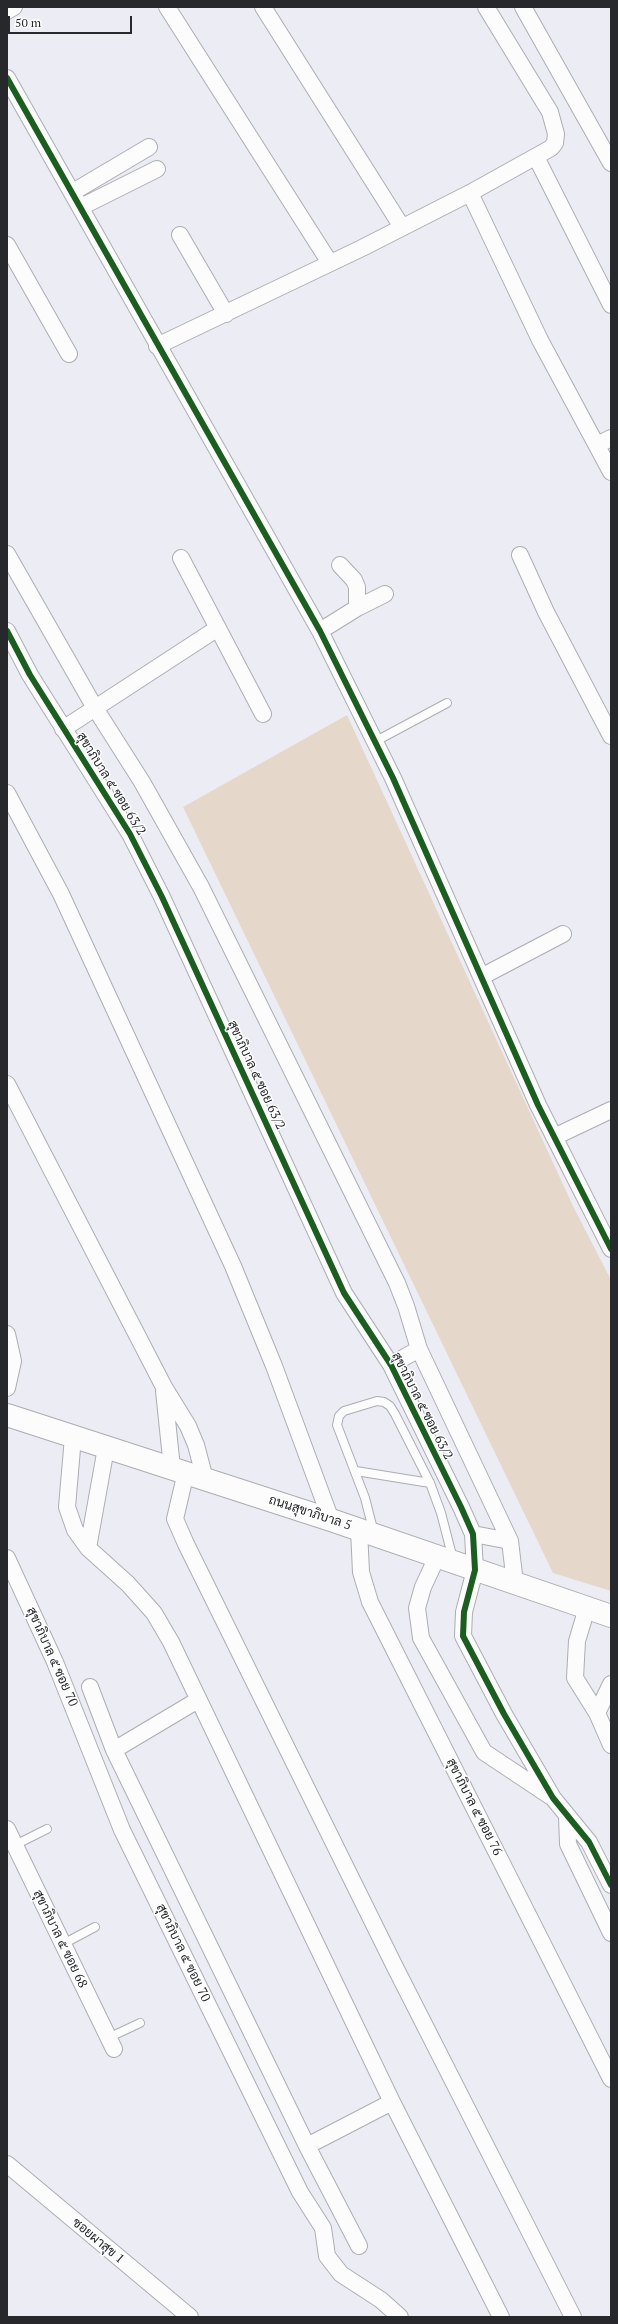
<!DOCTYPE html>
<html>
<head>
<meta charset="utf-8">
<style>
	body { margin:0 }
	#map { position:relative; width:618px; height:2324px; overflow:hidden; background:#ecedf4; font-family:"PT Serif",serif }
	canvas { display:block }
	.frame { position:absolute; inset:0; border:8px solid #27282c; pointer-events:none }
	.scale { position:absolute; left:8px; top:16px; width:124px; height:18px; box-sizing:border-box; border:2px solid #27282c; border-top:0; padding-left:5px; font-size:12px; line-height:14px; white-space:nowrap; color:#27282c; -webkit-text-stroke:3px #fff; paint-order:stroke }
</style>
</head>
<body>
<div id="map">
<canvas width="618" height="2324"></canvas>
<div class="frame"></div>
<div class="scale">50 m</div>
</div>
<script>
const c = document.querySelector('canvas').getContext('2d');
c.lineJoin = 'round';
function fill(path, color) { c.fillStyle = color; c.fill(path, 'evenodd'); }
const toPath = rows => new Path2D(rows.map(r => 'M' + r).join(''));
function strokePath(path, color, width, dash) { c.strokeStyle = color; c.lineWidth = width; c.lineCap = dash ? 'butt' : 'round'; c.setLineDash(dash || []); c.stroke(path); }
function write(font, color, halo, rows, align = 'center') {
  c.font = font + ' "PT Serif",Sarabun,serif'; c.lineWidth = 3; c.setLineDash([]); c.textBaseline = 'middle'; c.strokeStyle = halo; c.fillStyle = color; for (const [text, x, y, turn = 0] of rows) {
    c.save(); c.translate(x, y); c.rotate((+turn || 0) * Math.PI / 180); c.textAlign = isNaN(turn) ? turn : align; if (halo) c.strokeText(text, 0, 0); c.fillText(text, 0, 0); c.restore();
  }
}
const green = toPath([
	[347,715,573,1206,611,1280,611,1591,553,1573,183,807]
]);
const service = toPath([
	[376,741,447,703],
	[356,1471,430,1483],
	[374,1533,365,1498,337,1425,339,1416,344,1411,377,1401,384,1402,390,1406,395,1414,430,1483,441,1513,453,1559],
	[15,1845,47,1829],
	[63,1944,95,1927],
	[108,2038,140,2023]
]);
const minor = toPath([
	[167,7,330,263],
	[263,7,402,227],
	[523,7,611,163],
	[7,11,14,7],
	[7,78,320,631,393,778,538,1105,611,1249],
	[536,157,611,305],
	[73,192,149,147],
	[470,193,540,340,611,472],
	[81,207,157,169],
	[180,235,226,314],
	[7,245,69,354],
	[157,346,362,248,470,193,551,148,555,143,556,134,550,112,486,7],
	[597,445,611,438],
	[7,554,95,708,142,782,201,887,397,1283,406,1306,419,1349,510,1541,515,1583],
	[520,555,546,612,611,736],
	[181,558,263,714],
	[357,608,385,594],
	[7,631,30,675,130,834,162,897,344,1293,391,1365,461,1507,473,1534,475,1570,464,1612,463,1636,504,1714,553,1798,589,1842,611,1885],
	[320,631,357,608,357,587,354,580,340,565],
	[63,729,218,628],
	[7,793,61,894,233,1266,274,1366,331,1520],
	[481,977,563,934],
	[7,1084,164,1387,188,1426,196,1445,205,1479],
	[554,1137,611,1110],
	[7,1334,13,1361,7,1388],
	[391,1365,419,1349],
	[164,1391,172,1468],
	[73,1437,67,1507,75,1530,88,1548,128,1584,154,1613,171,1642,392,2102,501,2317],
	[186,1472,175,1519,186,1544,395,1967,573,2317],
	[359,1530,361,1572,370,1602,611,2079],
	[473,1534,510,1541],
	[88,1548,106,1448],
	[437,1557,423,1587,417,1608,421,1638,484,1752,550,1796],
	[7,1558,55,1662,122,1830,300,2192,323,2228,327,2256,341,2274,381,2300,400,2317],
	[587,1608,577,1641,575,1678,597,1713,611,1745],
	[90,1687,114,1750],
	[198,1700,114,1750,307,2146,392,2102],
	[597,1713,611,1684],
	[567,1816,568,1844,611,1933],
	[7,1829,114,2049],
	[307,2146,359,2246],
	[7,2164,190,2317]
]);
const secondary = toPath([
	[7,1415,331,1520,611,1616]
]);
const cycleway = toPath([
	[7,78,320,631,393,778,538,1105,611,1249],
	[7,631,30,675,130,834,162,897,344,1293,391,1365,461,1507,473,1534,475,1570,464,1612,463,1636,504,1714,553,1798,589,1842,611,1885]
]);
const streetNames = [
	["สุขาภิบาล ๕ ซอย 63/2",111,784,58],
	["สุขาภิบาล ๕ ซอย 63/2",256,1075,65],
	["สุขาภิบาล ๕ ซอย 63/2",422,1406,63],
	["ถนนสุขาภิบาล 5",310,1513,18],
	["สุขาภิบาล ๕ ซอย 70",52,1657,66],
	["สุขาภิบาล ๕ ซอย 76",474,1807,63],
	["สุขาภิบาล ๕ ซอย 68",60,1939,64],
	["สุขาภิบาล ๕ ซอย 70",183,1953,64],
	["ซอยผาสุข 1",98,2241,40]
];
fill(green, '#e5d8ca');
strokePath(service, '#acadb3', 10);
strokePath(minor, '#acadb3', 18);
strokePath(secondary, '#acadb3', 24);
strokePath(service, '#fcfcfd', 8);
strokePath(minor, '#fcfcfd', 16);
strokePath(secondary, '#fcfcfd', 22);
strokePath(cycleway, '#1b5e20', 6);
write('13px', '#27282c', '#fff', streetNames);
</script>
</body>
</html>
